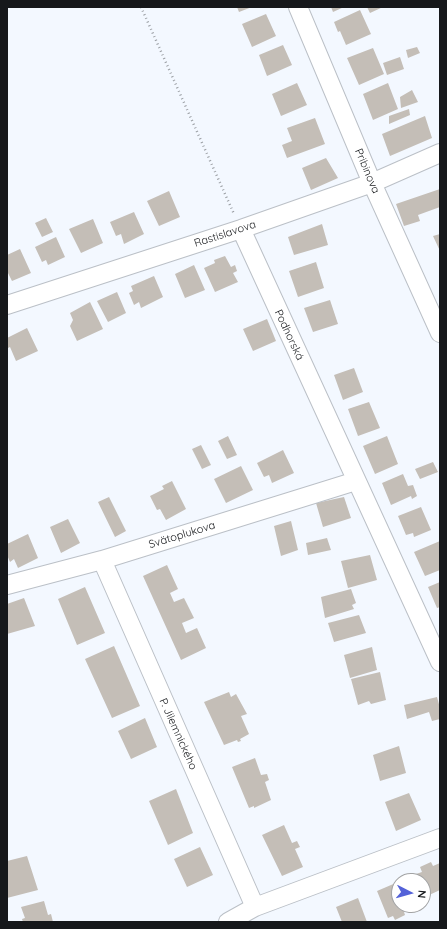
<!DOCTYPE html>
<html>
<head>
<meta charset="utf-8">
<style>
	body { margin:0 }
	#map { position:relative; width:447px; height:929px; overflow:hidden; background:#f3f8ff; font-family:Quicksand,sans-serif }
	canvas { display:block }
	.frame { position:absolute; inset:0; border:8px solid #16181b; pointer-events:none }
	.north { position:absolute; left:391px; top:873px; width:40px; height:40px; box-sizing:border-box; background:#fff; border:1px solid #a2a3a4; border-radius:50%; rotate:96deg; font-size:11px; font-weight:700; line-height:16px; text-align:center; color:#16181b }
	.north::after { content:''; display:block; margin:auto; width:14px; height:18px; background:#5462d8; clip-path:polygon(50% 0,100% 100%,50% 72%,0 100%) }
</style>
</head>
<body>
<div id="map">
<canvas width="447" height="929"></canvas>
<div class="frame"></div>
<div class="north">N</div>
</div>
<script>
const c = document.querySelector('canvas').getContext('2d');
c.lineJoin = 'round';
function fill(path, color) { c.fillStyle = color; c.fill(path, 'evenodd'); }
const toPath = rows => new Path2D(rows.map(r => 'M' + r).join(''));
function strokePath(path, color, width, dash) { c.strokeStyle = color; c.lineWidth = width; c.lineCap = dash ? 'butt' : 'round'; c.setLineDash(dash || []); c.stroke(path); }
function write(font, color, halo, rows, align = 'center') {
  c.font = font + ' Quicksand,sans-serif'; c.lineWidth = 3; c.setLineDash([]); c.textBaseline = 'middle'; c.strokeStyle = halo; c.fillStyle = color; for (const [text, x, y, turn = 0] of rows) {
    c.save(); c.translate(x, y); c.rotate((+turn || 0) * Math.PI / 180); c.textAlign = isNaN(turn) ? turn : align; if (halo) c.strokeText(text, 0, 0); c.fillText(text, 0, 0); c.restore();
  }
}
const building = toPath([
	[237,7,252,7,239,12],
	[331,7,344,7,333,12],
	[367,7,383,7,370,13],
	[360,10,371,34,346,45,340,31,338,32,334,22],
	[266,14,276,36,252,47,242,24],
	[283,45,292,65,267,76,259,55],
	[417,47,420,53,408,58,406,50],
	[373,48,384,74,359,85,347,58],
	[400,57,404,69,387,75,383,63],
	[297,83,307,105,281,116,272,94],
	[388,83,398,109,373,120,363,94],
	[412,90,418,102,401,108,400,97],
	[409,109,410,115,389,124,389,116],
	[425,116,432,138,390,156,382,134],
	[315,118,325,144,287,158,282,145,292,141,287,128],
	[326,158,338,178,311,190,302,168],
	[440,189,440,207,418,215,420,221,404,226,396,204],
	[169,191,180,217,159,226,147,201],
	[134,212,144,234,124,244,121,234,116,236,110,222],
	[46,218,53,232,42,237,35,223],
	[93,219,103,243,81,253,69,229],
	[322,224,328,245,294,255,288,237],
	[440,234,440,251,433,236],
	[56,237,65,257,48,265,46,260,42,262,35,247],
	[20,249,31,273,12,281,7,271,7,255],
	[225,256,231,267,235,265,237,271,233,273,238,282,215,292,204,268,215,263,214,260],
	[316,262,324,288,298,297,289,271],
	[194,265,205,290,185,298,175,274],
	[154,276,163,297,141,308,139,302,134,305,129,293,133,291,131,286],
	[117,292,126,313,108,322,97,301],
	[330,300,338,324,313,332,304,308],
	[90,302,103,329,77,341,70,326,73,320,70,313],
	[267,319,276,341,253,351,243,329],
	[27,328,38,351,16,361,10,347,8,348,7,346,7,338],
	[354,368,363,392,343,400,334,375],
	[369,402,380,428,358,436,348,409],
	[228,436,237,455,227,459,218,441],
	[387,436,398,464,375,474,363,446],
	[201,445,211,465,202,469,192,449],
	[283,450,294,473,272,483,269,475,264,477,257,463],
	[433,462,438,472,420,479,415,469],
	[241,466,253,490,226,503,214,479],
	[403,474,408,486,413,485,417,496,412,499,411,496,391,505,382,483],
	[172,481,186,509,166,520,160,509,157,510,150,496,164,489,162,486],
	[109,497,126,531,115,537,98,502],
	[344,497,351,518,323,527,316,503],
	[421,507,431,530,414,537,413,533,406,535,398,516],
	[68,519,80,543,61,553,50,527],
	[291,521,298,550,281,556,274,526],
	[28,534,38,558,18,568,14,559,10,562,7,555,7,544],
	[327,538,331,550,308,555,306,543],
	[440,541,440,570,425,576,414,552],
	[370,555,377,580,348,588,341,561],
	[167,565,178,589,170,593,174,602,184,598,194,618,182,623,186,633,197,628,206,648,181,660,143,576],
	[440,582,440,607,437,608,428,587],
	[85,587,105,633,77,645,58,599],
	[351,589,356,603,352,605,354,609,325,618,321,597],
	[24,598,35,626,7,634,7,604],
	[359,615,366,633,334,642,328,623],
	[114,646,140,706,112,718,85,659],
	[372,647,377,670,350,678,344,655],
	[380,672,386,700,371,704,369,701,358,705,351,679],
	[229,692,231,697,236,694,247,714,241,716,249,734,240,739,241,741,238,742,237,740,224,745,204,702],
	[437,697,440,708,440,719,432,721,429,712,407,719,404,705],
	[145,718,157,747,131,759,118,731],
	[399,746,406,773,380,781,373,755],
	[255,758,261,775,267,774,269,780,265,782,271,800,254,808,254,806,249,808,232,767],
	[176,789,193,833,168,845,149,801],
	[409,793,421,820,396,831,385,802],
	[284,825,292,843,297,841,300,847,295,849,303,867,282,876,262,835],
	[200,847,213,875,187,887,174,859],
	[27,856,38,890,7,898,7,861],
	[431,862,433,866,440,863,440,890,427,896,423,888,423,881,420,881,416,874,422,872,420,867],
	[398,882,399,905,408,905,409,909,404,912,405,915,395,920,393,916,388,918,377,891],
	[358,898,367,922,342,922,336,907],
	[44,901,48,915,51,914,53,922,23,922,22,919,25,918,21,907]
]);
const path = toPath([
	[141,7,234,214]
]);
const street = toPath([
	[298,7,372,183,440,333],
	[241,229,440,662],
	[7,305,241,229,372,183,440,153],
	[102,560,255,907],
	[7,585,102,560,356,481],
	[228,922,255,907,440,838]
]);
const streetNames = [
	["Pribinova",367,171,67],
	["Rastislavova",225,234,-18],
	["Podhorská",289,335,65],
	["Svätoplukova",182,535,-17],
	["P. Jilemnického",178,734,66]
];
fill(building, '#c4beb7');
strokePath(street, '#bbc0c7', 20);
strokePath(path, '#9ca0a5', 2.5, [1, 3]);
strokePath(street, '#fff', 18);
write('11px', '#16181b', '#fff', streetNames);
</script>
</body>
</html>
